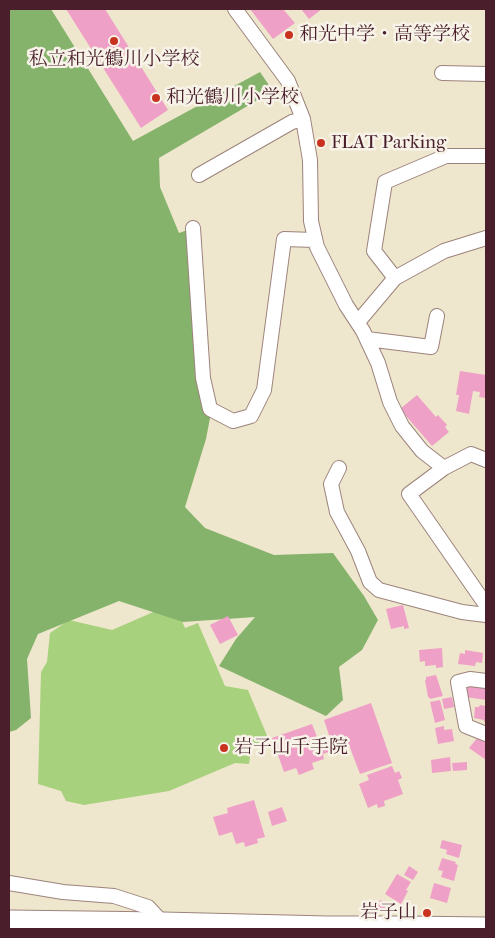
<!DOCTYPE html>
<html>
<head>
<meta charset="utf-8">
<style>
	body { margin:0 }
	#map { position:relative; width:495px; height:938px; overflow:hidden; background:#efe7cd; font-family:"IM FELL French Canon",serif }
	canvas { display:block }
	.frame { position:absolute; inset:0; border:10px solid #4a1f2b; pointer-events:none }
</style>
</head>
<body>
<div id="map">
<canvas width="495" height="938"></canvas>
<div class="frame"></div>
</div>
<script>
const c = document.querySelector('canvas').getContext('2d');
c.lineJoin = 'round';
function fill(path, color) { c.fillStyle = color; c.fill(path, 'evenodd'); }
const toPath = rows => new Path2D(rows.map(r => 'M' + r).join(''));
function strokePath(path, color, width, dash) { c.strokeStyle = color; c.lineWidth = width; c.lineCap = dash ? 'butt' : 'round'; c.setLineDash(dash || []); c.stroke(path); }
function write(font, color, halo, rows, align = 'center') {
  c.font = font + ' "IM FELL French Canon","Noto Serif JP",serif'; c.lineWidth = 5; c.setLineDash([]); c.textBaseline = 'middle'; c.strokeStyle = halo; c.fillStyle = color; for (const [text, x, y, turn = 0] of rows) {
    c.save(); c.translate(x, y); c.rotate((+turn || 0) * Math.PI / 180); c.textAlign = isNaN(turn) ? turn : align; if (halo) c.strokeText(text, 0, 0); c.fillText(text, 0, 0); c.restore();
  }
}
const green = toPath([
	[174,603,185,628,198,623,225,686,248,690,268,738,256,744,251,750,249,764,235,763,169,791,84,805,66,801,61,791,38,784,41,672,47,662,50,633,69,620,112,630]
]);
const forest = toPath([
	[9,9,51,9,133,141,260,72,273,91,159,158,160,187,179,233,193,228,203,311,210,418,206,439,185,507,205,528,274,555,333,553,364,596,378,620,362,650,339,667,343,700,326,716,219,666,236,639,255,617,183,622,119,601,38,634,27,659,31,718,16,730,9,732]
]);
const building = toPath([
	[66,9,105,9,168,110,141,128],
	[250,9,283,9,295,23,273,39],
	[301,9,322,9,309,19],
	[460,371,486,375,486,398,479,397,480,392,473,391,469,414,456,411,459,395,456,395],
	[417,395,436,417,438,415,447,425,445,427,449,432,432,446,400,409],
	[403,605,409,628,404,629,404,626,391,629,386,609],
	[228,616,238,635,220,644,210,625],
	[442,648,443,667,436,668,436,665,425,666,425,661,420,662,419,650],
	[465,650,483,653,482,663,476,662,475,666,458,664,460,653,465,654],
	[436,675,443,696,430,699,429,697,428,697,425,680,426,680,426,677],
	[471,684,486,686,486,700,466,697,467,686,471,686],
	[452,697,454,707,444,709,442,699],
	[440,700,445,720,435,723,430,702],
	[371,703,392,763,360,774,349,745,323,754,324,759,312,763,314,769,299,775,296,768,284,772,272,738,312,724,319,742,330,738,324,720],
	[480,705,486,706,486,722,484,722,484,720,474,718,475,707,479,707],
	[444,726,444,730,452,729,454,741,438,744,435,728],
	[478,737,486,743,486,760,469,748],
	[450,757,451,771,432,773,431,760],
	[467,762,467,770,453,771,452,763],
	[392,766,395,773,399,771,402,778,398,780,403,794,384,801,385,806,378,808,377,804,368,808,359,784,369,780,367,775],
	[254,800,265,837,257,839,258,843,245,847,244,842,236,844,232,832,219,836,213,817,228,813,227,808],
	[282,807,287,821,272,826,268,812],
	[442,840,462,845,459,858,446,854,447,850,440,848],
	[442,858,456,862,455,864,458,865,454,881,441,877,443,871,438,870],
	[409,866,418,872,413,880,404,875],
	[397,874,411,882,406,890,408,891,401,904,385,894],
	[434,883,451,888,447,903,430,898],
	[380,900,390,904,387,912,376,912]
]);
const street = toPath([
	[235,9,288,81,303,119,310,160,311,221,317,247,346,305,363,331,378,363,390,402,402,426,422,451,444,468,471,454,486,460],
	[442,73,486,74],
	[199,175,292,122,303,119],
	[193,228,203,378,210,409,233,421,251,416,264,390,284,239,315,240],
	[395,278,374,251,385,182,446,156,486,156],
	[358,322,395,278,444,251,486,238],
	[367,339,431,347,437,316],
	[339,468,331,484,337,512,358,551,370,582,379,590,462,612,486,615],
	[444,468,409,494,486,605],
	[486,681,470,679,458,682,466,726,486,734],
	[9,883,63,892,114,896,148,907,163,923,163,925]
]);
const primary = toPath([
	[9,921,163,923,327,927,406,927,486,928]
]);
const markers = [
	[289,35,5,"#c8321e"],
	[114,41,5,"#c8321e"],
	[156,98,5,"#c8321e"],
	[321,143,5,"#c8321e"],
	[224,748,5,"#c8321e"],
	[427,913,5,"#c8321e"]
];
const poiNames = [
	["和光中学・高等学校",299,35],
	["私立和光鶴川小学校",114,60,"center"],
	["和光鶴川小学校",166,98],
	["FLAT Parking",331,143],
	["岩子山千手院",234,748],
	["岩子山",417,913,"right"]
];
fill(green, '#a7d17d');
fill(forest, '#85b36c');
fill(building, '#efa0c6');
strokePath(street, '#9c837c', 16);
strokePath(primary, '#9c837c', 23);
strokePath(street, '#fff', 14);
strokePath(primary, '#fff', 21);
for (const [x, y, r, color] of markers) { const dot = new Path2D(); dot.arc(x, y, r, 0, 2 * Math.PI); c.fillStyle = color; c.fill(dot); strokePath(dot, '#f7f3e8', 2); }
write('19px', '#4a1f2b', '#f7f3e8', poiNames, 'left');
</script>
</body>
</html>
